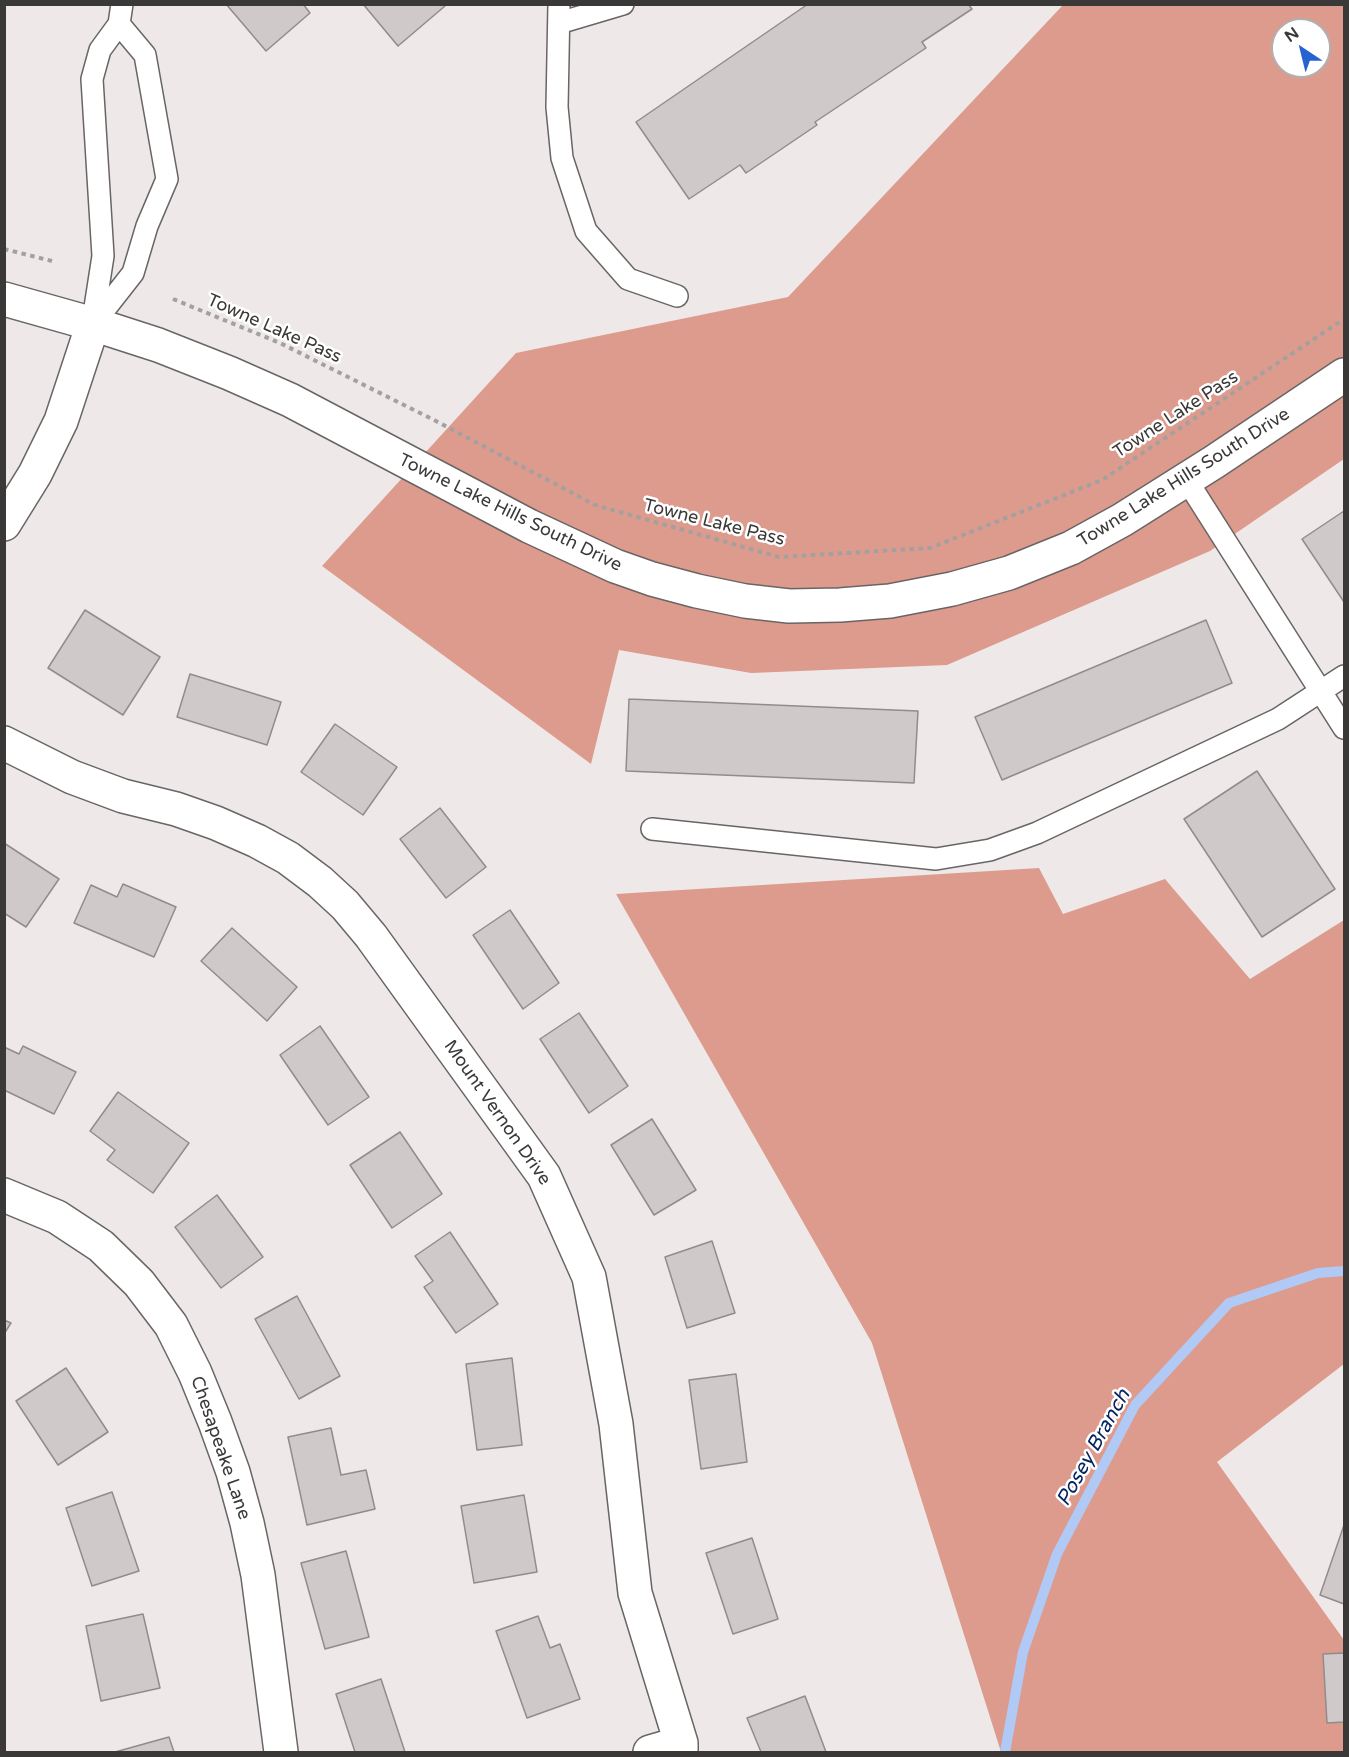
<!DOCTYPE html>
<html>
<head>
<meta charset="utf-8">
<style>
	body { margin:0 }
	#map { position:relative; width:1349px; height:1757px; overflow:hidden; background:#eee9e8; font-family:"Varela Round",sans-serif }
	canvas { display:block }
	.frame { position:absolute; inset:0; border:6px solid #3b3938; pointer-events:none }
	.north { position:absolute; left:1271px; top:18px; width:60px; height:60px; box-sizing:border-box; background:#fff; border:2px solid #b1b0af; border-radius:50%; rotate:325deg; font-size:16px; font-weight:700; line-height:24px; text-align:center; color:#3b3938 }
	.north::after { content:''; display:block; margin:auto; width:21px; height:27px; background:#2663d0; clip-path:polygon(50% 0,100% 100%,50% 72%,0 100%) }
</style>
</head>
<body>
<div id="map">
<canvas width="1349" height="1757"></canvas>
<div class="frame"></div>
<div class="north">N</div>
</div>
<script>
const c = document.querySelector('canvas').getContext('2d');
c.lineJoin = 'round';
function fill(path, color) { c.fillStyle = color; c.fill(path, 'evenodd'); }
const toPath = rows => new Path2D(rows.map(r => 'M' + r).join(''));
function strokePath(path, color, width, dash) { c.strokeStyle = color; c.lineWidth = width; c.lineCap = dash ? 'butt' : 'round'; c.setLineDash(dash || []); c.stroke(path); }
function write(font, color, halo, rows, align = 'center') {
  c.font = font + ' "Varela Round",sans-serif'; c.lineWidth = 5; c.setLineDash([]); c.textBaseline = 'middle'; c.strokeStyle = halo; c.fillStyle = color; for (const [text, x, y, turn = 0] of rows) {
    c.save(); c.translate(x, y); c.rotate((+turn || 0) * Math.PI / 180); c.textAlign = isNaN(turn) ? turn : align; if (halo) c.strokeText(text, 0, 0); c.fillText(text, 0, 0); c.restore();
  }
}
const forest = toPath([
	[1063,5,1344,5,1344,459,1210,551,947,665,751,673,619,650,591,764,322,566,516,353,788,297],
	[1283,30,1319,30,1319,66,1283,66],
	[1039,868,1063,914,1165,879,1250,979,1344,920,1344,1364,1217,1462,1344,1640,1344,1752,1001,1752,872,1343,616,894]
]);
const stream = toPath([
	[1005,1752,1023,1652,1057,1554,1135,1405,1229,1303,1318,1273,1344,1271]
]);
const building = toPath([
	[226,4,303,4,310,13,266,51,226,4],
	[363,4,444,4,445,6,398,46,363,4],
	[808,4,968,4,972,9,922,42,926,48,815,122,817,125,746,173,740,165,689,199,636,122,808,4],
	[1344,511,1344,602,1302,539,1344,511],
	[85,610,160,657,123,715,48,668,85,610],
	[1206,620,1232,683,1002,780,975,717,1206,620],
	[190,674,281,702,267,745,177,717,190,674],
	[629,699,918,711,914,783,626,771,629,699],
	[335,724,397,767,363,815,301,772,335,724],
	[1257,771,1335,889,1262,937,1184,819,1257,771],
	[440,808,486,867,446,898,400,839,440,808],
	[4,843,59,879,26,927,4,913,4,843],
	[123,884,176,907,154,957,74,923,91,885,117,897,123,884],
	[510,910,559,983,523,1009,473,935,510,910],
	[232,928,297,987,267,1021,201,961,232,928],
	[579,1013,628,1086,589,1113,540,1039,579,1013],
	[320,1026,369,1097,328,1125,280,1055,320,1026],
	[23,1046,76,1072,54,1114,4,1090,4,1047,19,1054,23,1046],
	[118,1092,189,1143,153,1193,107,1160,115,1150,90,1131,118,1092],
	[652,1119,696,1190,654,1215,611,1145,652,1119],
	[400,1132,442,1194,392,1228,350,1165,400,1132],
	[217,1195,263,1257,221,1288,175,1227,217,1195],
	[450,1232,498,1304,456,1333,424,1287,433,1281,415,1256,450,1232],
	[712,1241,735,1313,687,1328,665,1257,712,1241],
	[297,1296,340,1376,299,1399,255,1319,297,1296],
	[4,1320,11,1323,4,1334,4,1320],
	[512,1358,522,1445,477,1450,466,1364,512,1358],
	[66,1368,108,1432,58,1465,16,1401,66,1368],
	[736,1374,747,1462,701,1469,689,1380,736,1374],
	[331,1428,341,1475,366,1470,375,1509,307,1525,288,1437,331,1428],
	[112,1492,139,1571,92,1586,66,1508,112,1492],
	[524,1495,537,1572,474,1583,461,1506,524,1495],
	[1344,1525,1344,1604,1320,1595,1344,1525],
	[752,1538,778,1619,733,1634,706,1553,752,1538],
	[346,1551,369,1637,325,1649,301,1563,346,1551],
	[143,1614,160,1688,101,1701,86,1626,143,1614],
	[538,1616,550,1648,560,1644,580,1699,527,1718,496,1631,538,1616],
	[1344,1653,1344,1722,1327,1723,1323,1654,1344,1653],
	[381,1679,405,1752,355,1752,336,1694,381,1679],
	[805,1696,826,1752,761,1752,747,1718,805,1696],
	[169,1737,174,1752,115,1752,169,1737]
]);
const path = toPath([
	[4,249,52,261],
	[173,299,280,343,434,420,595,505,779,557,930,548,1102,480,1344,319]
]);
const lane = toPath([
	[559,4,557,107,562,158,586,231,628,279,677,296],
	[559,23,623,4],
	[93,320,103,256,92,79,100,50,119,24,122,4],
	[93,324,133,273,147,226,167,179,145,55,119,24],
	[1186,479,1344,728],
	[652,829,936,859,990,850,1037,833,1278,719,1344,676]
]);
const street = toPath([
	[4,524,35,474,61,421,93,324],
	[4,743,72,777,123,796,176,809,216,823,257,841,288,858,320,882,345,905,371,936,544,1176,589,1277,616,1424,635,1593,681,1743,681,1752],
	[4,1195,57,1217,101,1246,139,1283,171,1325,195,1373,215,1422,233,1472,247,1523,258,1575,281,1752],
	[650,1752,681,1743]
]);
const secondary = toPath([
	[4,299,93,324,158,345,229,373,290,400,529,526,615,566,652,579,697,591,745,601,789,606,840,605,890,601,952,589,1009,573,1071,548,1122,520,1214,462,1344,375]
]);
const streetNames = [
	["Towne Lake Pass",274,329,24],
	["Towne Lake Pass",1176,415,-33],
	["Towne Lake Hills South Drive",1184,478,-32],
	["Towne Lake Hills South Drive",510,513,26],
	["Towne Lake Pass",714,523,14],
	["Mount Vernon Drive",497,1113,55],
	["Chesapeake Lane",220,1448,71]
];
const waterNames = [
	["Posey Branch",1094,1448,-61]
];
fill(forest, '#dd9b8e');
strokePath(stream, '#b1caf5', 10);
fill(building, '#cfcac9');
strokePath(building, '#918c8b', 1.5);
strokePath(lane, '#696564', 24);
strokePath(street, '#696564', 36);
strokePath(secondary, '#696564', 36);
strokePath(path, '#a4a09f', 4, [4.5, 4.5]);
strokePath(lane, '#fff', 21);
strokePath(street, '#fff', 33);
strokePath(secondary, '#fff', 33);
write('18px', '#3b3938', '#fff', streetNames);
write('italic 20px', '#042561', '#fff', waterNames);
</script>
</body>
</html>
